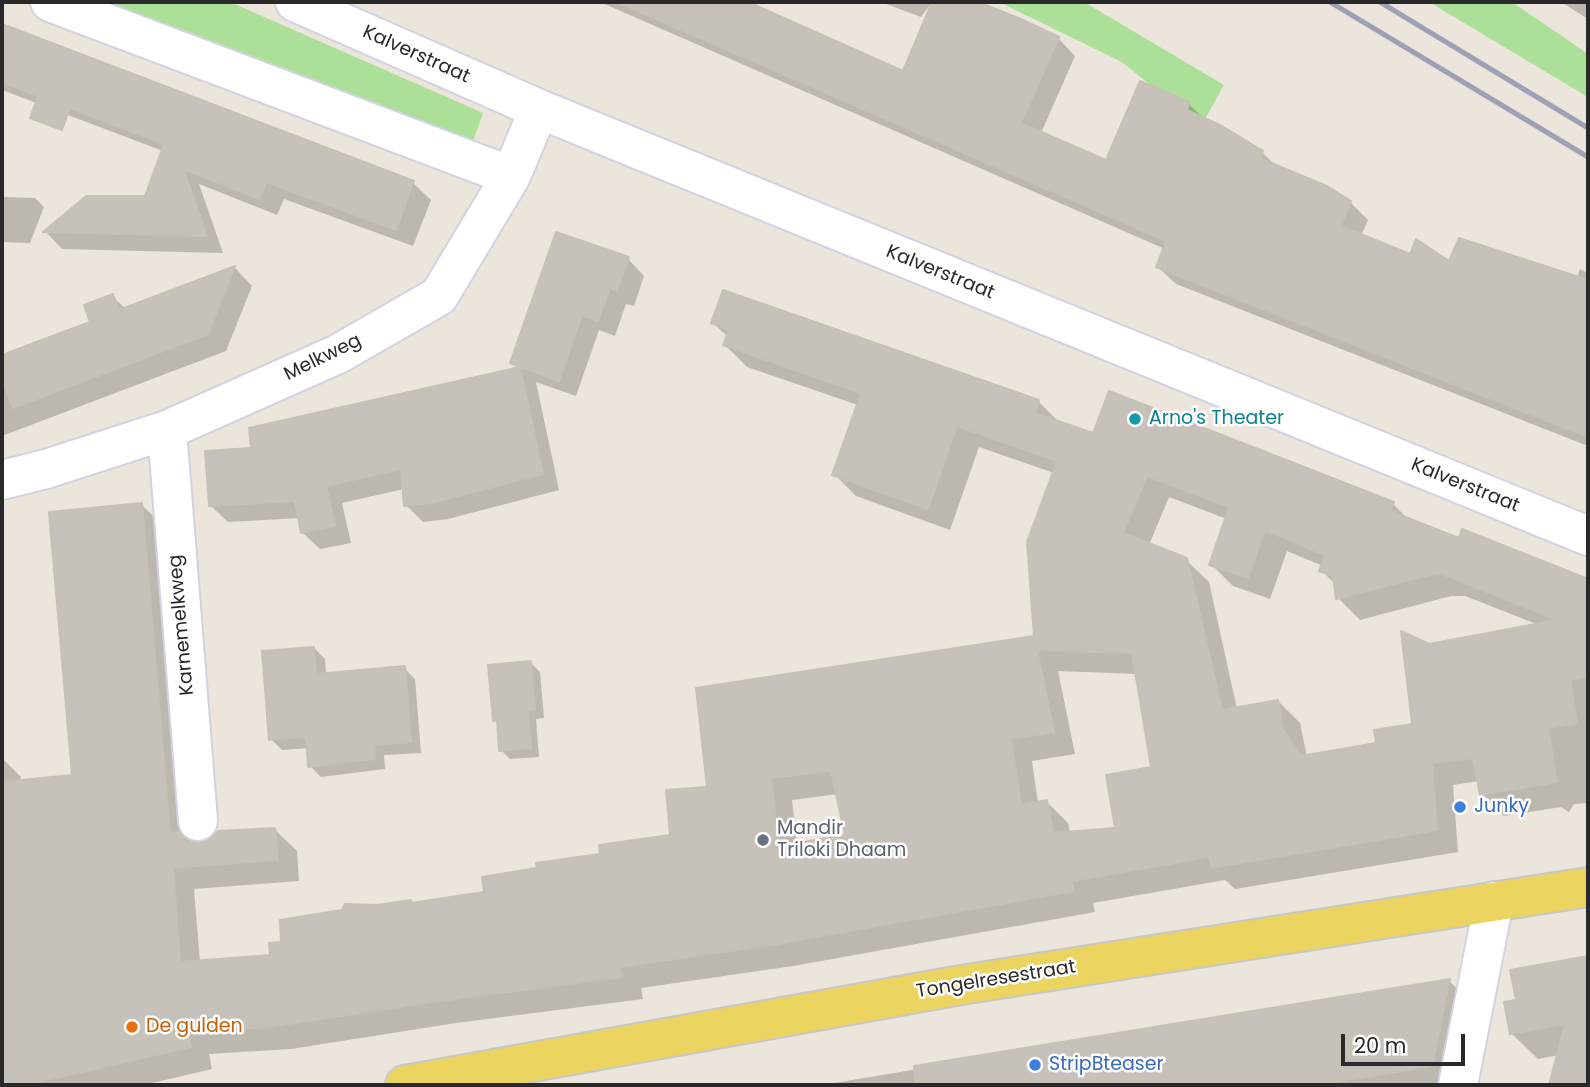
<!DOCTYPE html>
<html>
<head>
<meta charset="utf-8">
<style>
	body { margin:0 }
	#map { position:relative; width:1590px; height:1087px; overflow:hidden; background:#ebe5db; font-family:Poppins,sans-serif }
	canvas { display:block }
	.frame { position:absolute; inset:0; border:4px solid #292929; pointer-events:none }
	.scale { position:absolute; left:1341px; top:1034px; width:124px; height:32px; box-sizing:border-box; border:4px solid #292929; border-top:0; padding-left:9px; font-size:21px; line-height:24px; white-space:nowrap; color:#292929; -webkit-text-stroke:5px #fff; paint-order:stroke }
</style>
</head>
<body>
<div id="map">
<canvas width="1590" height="1087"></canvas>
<div class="frame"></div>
<div class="scale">20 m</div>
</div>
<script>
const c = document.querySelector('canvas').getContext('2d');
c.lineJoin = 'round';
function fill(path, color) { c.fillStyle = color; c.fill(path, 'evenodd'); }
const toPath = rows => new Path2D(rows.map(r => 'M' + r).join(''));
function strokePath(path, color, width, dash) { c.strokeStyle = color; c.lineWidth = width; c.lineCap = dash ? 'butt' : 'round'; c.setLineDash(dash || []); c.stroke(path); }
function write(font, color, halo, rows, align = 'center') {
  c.font = font + ' Poppins,sans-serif'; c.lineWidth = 5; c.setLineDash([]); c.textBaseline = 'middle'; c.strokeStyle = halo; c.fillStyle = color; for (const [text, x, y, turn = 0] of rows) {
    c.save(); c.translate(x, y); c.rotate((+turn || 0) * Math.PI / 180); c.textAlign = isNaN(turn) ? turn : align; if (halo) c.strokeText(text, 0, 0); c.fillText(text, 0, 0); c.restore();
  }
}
const green = toPath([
	[100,2,230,2,483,113,472,144],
	[999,2,1084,2,1224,85,1201,126,1122,62],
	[1429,2,1512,2,1588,54,1588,97]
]);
const shadow = toPath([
	[600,2,741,2,903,73,933,2,974,2,1058,38,1075,56,1041,133,1106,162,1189,104,1206,121,1262,152,1278,168,1350,202,1368,220,1361,236,1411,256,1450,264,1577,278,1580,269,1588,273,1588,446,1176,284,1158,267,1165,249],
	[881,2,932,2,921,17],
	[1561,2,1588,2,1588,19],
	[2,26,413,183,431,200,413,246,284,199,277,215,199,184,223,253,62,249,46,232,87,198,146,198,163,151,2,90],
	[2,145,3,197,35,198,44,207,30,243,2,242],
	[628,259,644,276,634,306,626,304,615,336,599,330,576,396,536,382,559,490,448,519,423,522,406,505,404,489,342,503,351,543,320,549,303,533,300,518,228,522,211,506,253,450,518,369,512,363],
	[235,268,252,286,226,351,2,436,2,357,92,323,112,296,126,309],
	[713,323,1038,401,1061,424,1094,435,1393,504,1410,521,1460,540,1585,580,1588,582,1588,803,1574,804,1569,812,1561,807,1504,816,1482,794,1479,781,1453,785,1458,852,1235,889,1225,880,1093,903,1095,912,793,966,641,988,643,999,456,1023,291,1049,209,1054,212,1069,144,1085,2,1085,2,961,20,957,16,906,2,907,2,758,21,777,21,782,74,777,141,504,163,526,190,843,199,845,274,829,297,851,299,881,194,889,200,962,272,957,283,944,377,907,410,902,413,904,486,894,539,870,672,836,709,788,1036,638,1054,473,979,447,950,530,856,496,834,474,858,405,747,367,725,345,728,337],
	[1169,497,1227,519,1211,564,1233,586,1270,599,1287,551,1323,566,1321,570,1336,585,1338,598,1360,620,1451,596,1465,596,1539,625,1428,646,1414,725,1378,745,1307,757,1300,723,1278,701,1237,709,1209,582,1186,560,1149,545],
	[1058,671,1137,674,1153,768,1117,830,1070,833,1068,823,1046,801,1038,803,1032,761,1075,754],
	[838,794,847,836,797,844,792,800],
	[314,648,325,659,326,675,404,668,415,679,421,753,384,755,385,769,321,777,310,766,309,748,282,750,271,739],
	[531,663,540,672,544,718,536,719,539,757,510,759,501,750,499,725,494,720],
	[1588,958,1588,1085,1551,1085,1559,1055,1538,1059,1511,1033,1518,1002,1512,972],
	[1449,981,1472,1003,1455,1085,822,1085]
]);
const building = toPath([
	[617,2,748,2,903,71,932,2,978,2,1021,19,1059,37,1021,123,1106,160,1140,81,1190,102,1187,110,1222,126,1263,151,1259,158,1327,186,1351,201,1341,226,1410,254,1416,239,1449,261,1459,238,1588,280,1588,437,1156,267,1166,241,617,2],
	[2,24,414,181,396,230,266,182,260,199,183,169,207,236,43,232,86,196,145,196,164,144,70,108,62,130,30,118,38,96,2,82,2,24],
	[556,232,629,257,617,291,610,288,598,321,582,315,559,381,520,367,543,474,431,503,404,506,401,469,326,486,335,526,301,533,295,501,209,506,205,451,251,448,249,428,520,367,510,363,556,232],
	[235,266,208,334,13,408,2,380,2,355,90,322,84,305,113,294,119,310,235,266],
	[723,290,1039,400,1035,413,1093,433,1109,391,1394,502,1390,511,1459,538,1462,529,1588,579,1588,676,1570,680,1577,723,1548,728,1557,782,1480,795,1473,758,1432,763,1437,830,1211,868,1209,857,1072,881,1074,891,771,945,620,967,622,977,433,1002,268,1027,188,1033,191,1047,25,1085,2,1085,2,782,72,775,49,512,142,503,170,833,180,832,188,840,199,843,210,839,218,831,275,828,278,860,173,868,180,962,270,955,269,943,281,942,280,920,342,910,345,904,377,905,411,900,411,903,484,892,482,877,537,868,536,863,600,854,599,845,670,835,666,790,707,787,696,688,1034,636,1027,542,1057,461,957,426,928,509,832,475,861,393,723,345,729,330,711,323,723,290],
	[1147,476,1229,507,1209,565,1248,578,1265,530,1325,555,1319,571,1333,576,1336,599,1429,575,1442,574,1557,620,1429,644,1401,631,1412,724,1374,730,1376,743,1301,756,1283,729,1278,700,1222,710,1187,558,1123,533,1147,476],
	[1037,650,1132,653,1151,767,1106,775,1115,828,1053,833,1047,800,1021,805,1011,739,1054,732,1037,650],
	[831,771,845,835,779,846,771,778,831,771],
	[314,647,316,674,405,666,411,742,374,745,375,759,308,767,306,737,269,740,262,651,314,647],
	[531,661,535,710,528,711,531,748,499,751,497,720,493,721,488,665,531,661],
	[1588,956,1588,1085,1549,1085,1565,1024,1510,1034,1504,1002,1516,1000,1510,970,1588,956],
	[1450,979,1432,1066,1318,1085,916,1085,914,1066,1450,979]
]);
const minor = toPath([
	[50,2,511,176],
	[295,2,539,109,1588,536],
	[167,430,198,821],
	[2,480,46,469,167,430,338,354,439,296,511,176,539,109],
	[1458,1085,1494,901]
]);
const major = toPath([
	[405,1085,961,985,1588,887]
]);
const rail = toPath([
	[1330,2,1588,157],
	[1380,2,1588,128]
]);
const markers = [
	[1135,419,7,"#0f9aa8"],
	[1460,807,7,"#3f7fe0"],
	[763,840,7,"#6b7280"],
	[132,1027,7,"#e8710a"],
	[1035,1065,7,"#3f7fe0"]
];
const streetNames = [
	["Kalverstraat",416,55,24],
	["Kalverstraat",940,273,22],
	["Melkweg",323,358,-26],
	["Kalverstraat",1465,486,22],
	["Karnemelkweg",182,625,-95],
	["Tongelresestraat",996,980,-9]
];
const cultureNames = [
	["Arno's Theater",1149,419]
];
const shopNames = [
	["Junky",1474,807],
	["StripBteaser",1049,1065]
];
const worshipNames = [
	["Mandir",777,829],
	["Triloki Dhaam",777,851]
];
const foodNames = [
	["De gulden",146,1027]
];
fill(green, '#ace099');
fill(shadow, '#0003');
fill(building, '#c6c2bb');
strokePath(building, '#c6c1b5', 2);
strokePath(minor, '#d1d3e2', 42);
strokePath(major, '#c7c7c7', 42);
strokePath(minor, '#fff', 38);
strokePath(major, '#ebd460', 38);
strokePath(rail, '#9ea0b3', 5);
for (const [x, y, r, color] of markers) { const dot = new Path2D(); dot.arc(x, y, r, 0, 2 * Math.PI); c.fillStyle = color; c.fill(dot); strokePath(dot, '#fff', 2.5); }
write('19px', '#292929', '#fff', streetNames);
write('19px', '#0d838f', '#fff', cultureNames, 'left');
write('19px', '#366cbe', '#fff', shopNames, 'left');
write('19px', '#5b616d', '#fff', worshipNames, 'left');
write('19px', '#c56008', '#fff', foodNames, 'left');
</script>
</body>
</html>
